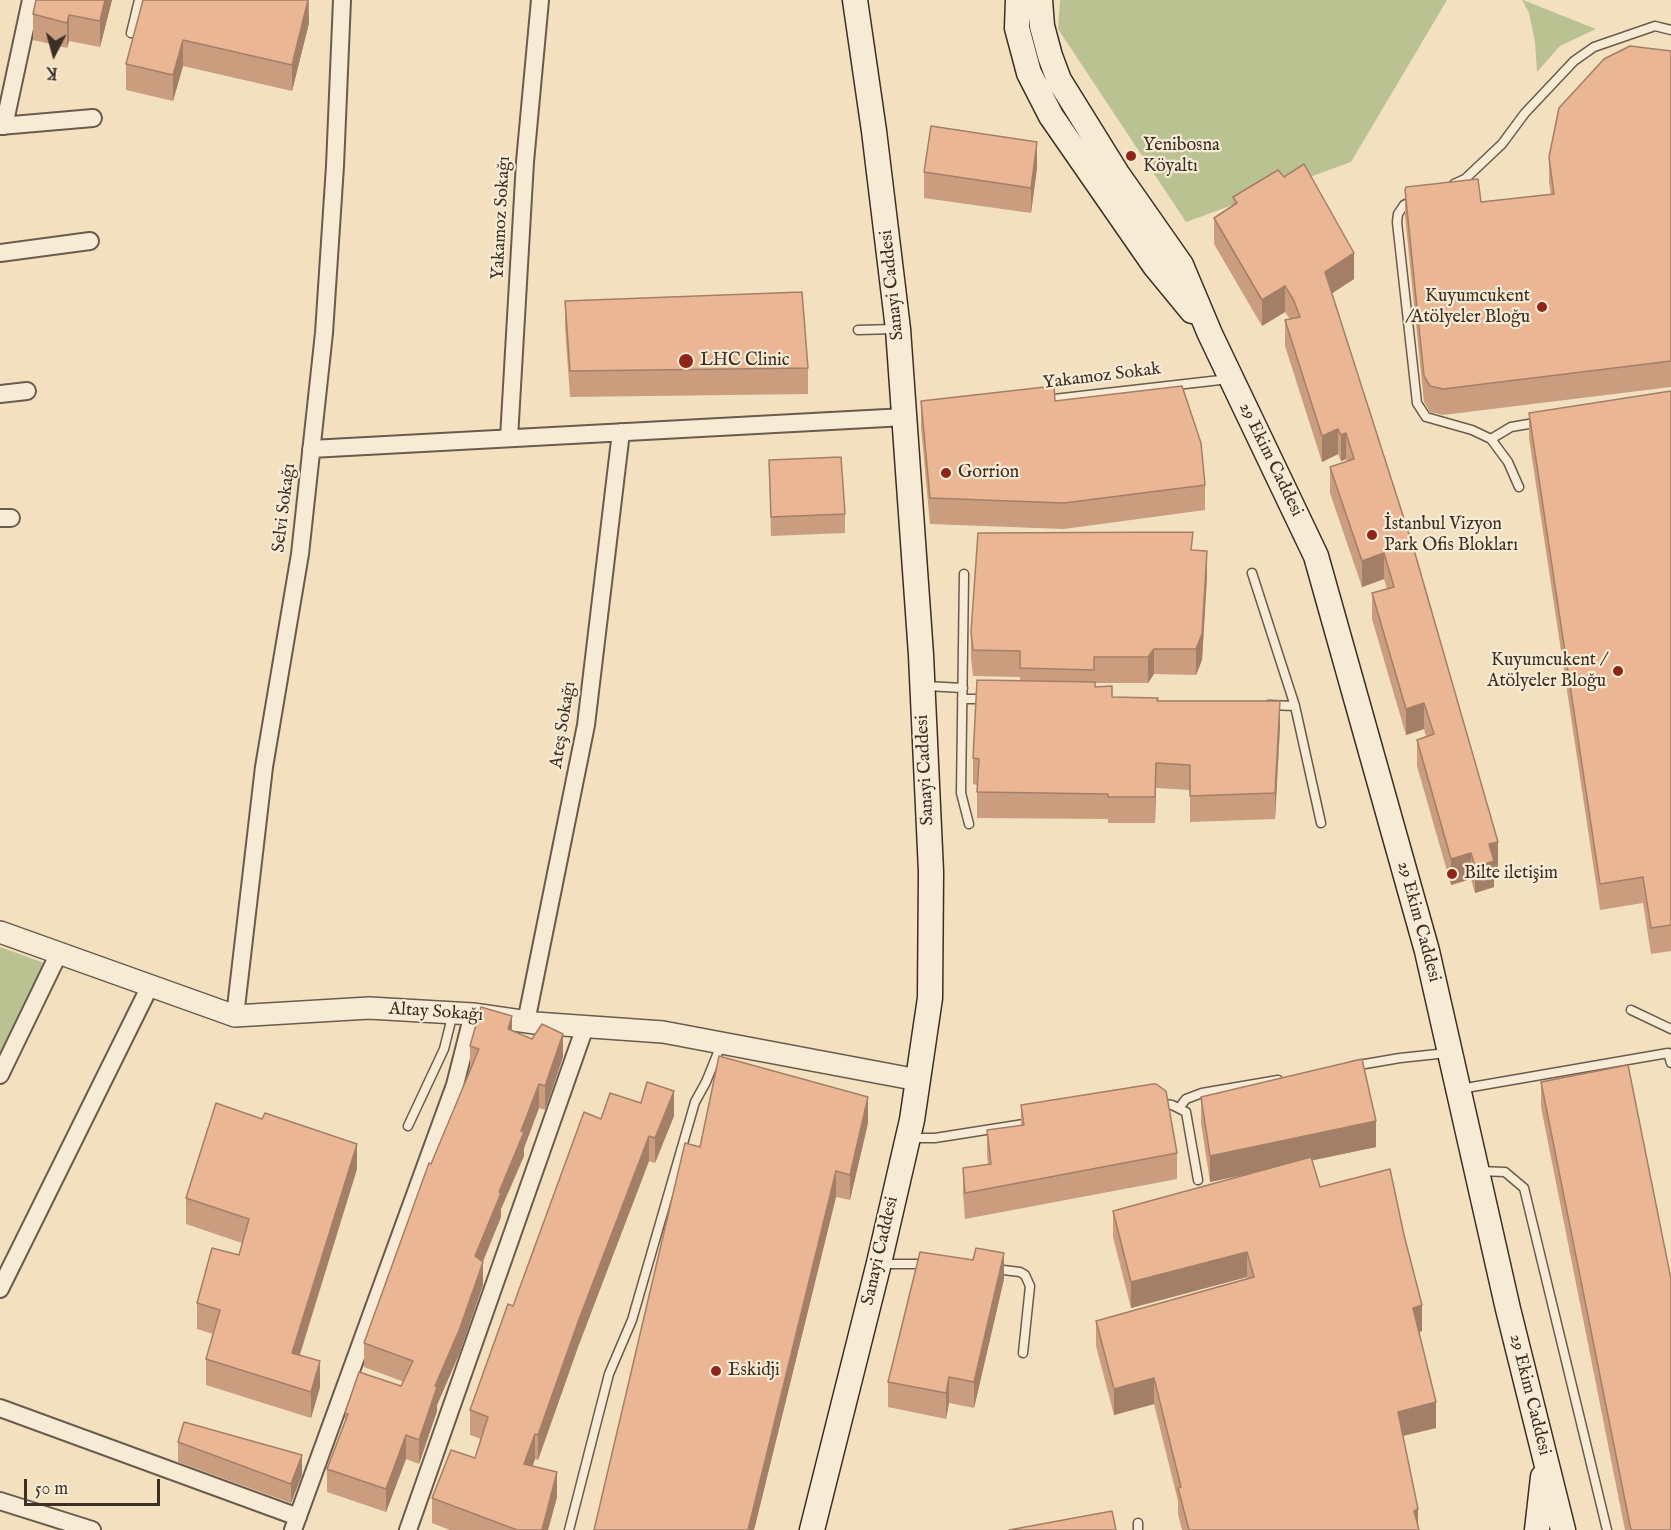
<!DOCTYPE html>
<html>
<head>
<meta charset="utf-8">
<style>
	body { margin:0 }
	#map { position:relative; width:1671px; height:1530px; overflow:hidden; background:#f2e0bf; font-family:"IM FELL English",serif }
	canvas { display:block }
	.north { position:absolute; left:24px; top:24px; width:60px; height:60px; -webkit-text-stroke:4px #f7ebd5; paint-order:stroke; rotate:186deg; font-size:16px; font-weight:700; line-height:24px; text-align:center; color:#3c2f25 }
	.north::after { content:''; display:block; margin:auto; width:21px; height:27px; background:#3c2f25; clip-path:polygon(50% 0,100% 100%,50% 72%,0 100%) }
	.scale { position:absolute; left:24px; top:1479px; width:136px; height:27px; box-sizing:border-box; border:3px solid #3c2f25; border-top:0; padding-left:8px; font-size:18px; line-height:21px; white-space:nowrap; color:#3c2f25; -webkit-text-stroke:4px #f7ebd5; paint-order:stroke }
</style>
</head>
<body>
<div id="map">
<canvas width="1671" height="1530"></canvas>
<div class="north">K</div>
<div class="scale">50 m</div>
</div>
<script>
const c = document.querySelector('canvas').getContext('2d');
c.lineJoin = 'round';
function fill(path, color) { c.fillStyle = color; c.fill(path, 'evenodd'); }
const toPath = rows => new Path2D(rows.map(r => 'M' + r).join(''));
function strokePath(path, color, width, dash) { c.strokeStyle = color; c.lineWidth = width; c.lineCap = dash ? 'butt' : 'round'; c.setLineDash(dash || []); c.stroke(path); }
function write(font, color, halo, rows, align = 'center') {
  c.font = font + ' "IM FELL English",serif'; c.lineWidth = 4.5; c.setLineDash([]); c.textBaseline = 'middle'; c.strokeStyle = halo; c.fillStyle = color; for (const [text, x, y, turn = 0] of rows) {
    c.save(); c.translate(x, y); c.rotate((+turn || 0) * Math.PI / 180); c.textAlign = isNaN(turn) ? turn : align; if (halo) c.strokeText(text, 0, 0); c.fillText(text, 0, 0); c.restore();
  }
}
const green = toPath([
	[1060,0,1447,0,1351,162,1186,222,1058,29],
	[1522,0,1523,0,1596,29,1560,46,1537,72,1535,42,1529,13],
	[0,947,47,964,0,1058]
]);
const service = toPath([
	[131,33,139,0],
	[1454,184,1465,179,1502,144,1525,113,1574,61,1594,47,1655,26,1671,30],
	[1414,200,1404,205,1398,214,1397,222,1417,403,1426,417,1472,430,1491,439,1508,462,1519,487],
	[858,330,895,329],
	[1045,400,1229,379],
	[1491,439,1511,427,1540,422],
	[1252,573,1295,706,1321,823],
	[964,574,961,793,969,824],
	[926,686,963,688],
	[962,699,986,699],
	[1269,705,1295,706],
	[1631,1010,1671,1029],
	[1353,1066,1400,1058,1447,1053],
	[1460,1089,1668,1053,1671,1063],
	[1158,1103,1172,1105,1186,1112,1198,1180],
	[1179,1108,1186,1099,1202,1093,1278,1080],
	[408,1126,444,1049,453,1013],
	[909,1138,935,1138,1030,1123],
	[1478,1171,1505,1172,1524,1188,1607,1530],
	[882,1264,926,1264],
	[995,1269,1020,1272,1025,1275,1030,1286,1023,1353],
	[569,1530,609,1374,632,1320,695,1102,706,1082,721,1045],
	[1138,1530,1138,1523]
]);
const minor = toPath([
	[0,126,93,118],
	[4,126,31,0],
	[0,253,90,241],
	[0,394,27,391],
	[509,438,525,162,540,0],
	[311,449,905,417],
	[0,518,11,518],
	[235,1016,264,767,300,554,324,333,335,166,342,0],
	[526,1022,586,725,621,432],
	[0,1075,59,953],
	[0,1289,150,986],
	[0,1408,298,1517],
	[0,1501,92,1530],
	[293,1530,455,1085,473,1014],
	[408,1530,585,1027]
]);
const tertiary = toPath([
	[0,932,235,1016,369,1008,473,1014,535,1023,663,1032,918,1080]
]);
const secondary = toPath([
	[1018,0,1017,28,1029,73,1051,116,1155,266,1192,311],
	[1040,0,1042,26,1050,56,1059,80,1118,175,1181,265,1210,334,1316,556,1427,951,1508,1309,1563,1530],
	[812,1530,879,1263,912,1120,930,998,931,872,921,655,898,329,874,131,855,0],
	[1537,1530,1543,1477]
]);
const wall = toPath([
	[36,0,112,0,100,47,69,41,67,48,33,40,33,14],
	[143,0,309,0,309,23,292,91,183,66,173,101,126,90,126,64],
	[1671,51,1671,387,1443,415,1430,412,1424,402,1405,216,1405,190,1481,202,1551,194,1549,183,1549,157],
	[1037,168,1031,213,924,198,924,172],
	[1233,197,1354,279,1332,293,1498,868,1494,869,1494,887,1475,893,1471,879,1451,885,1417,766,1417,740,1426,736,1424,729,1406,735,1372,619,1372,593,1387,589,1384,579,1362,587,1330,493,1330,467,1347,462,1346,459,1341,461,1338,454,1322,462,1285,346,1285,320,1290,319,1285,312,1262,326,1214,244,1214,218,1233,206],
	[565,301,808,368,808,394,570,397,565,327],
	[1671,391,1671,951,1651,954,1643,903,1600,910,1529,438,1529,413],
	[921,401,1055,401,1205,485,1205,510,1064,529,930,524,921,427],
	[769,460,845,514,845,533,771,536],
	[1193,550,1207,577,1202,660,1196,675,1154,674,1148,683,1095,683,1095,687,1112,697,1158,701,1280,727,1275,819,1190,822,1190,790,1156,788,1155,823,1108,823,1108,819,977,818,977,785,973,784,973,758,1020,681,1020,677,973,676,971,658,971,632],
	[512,1031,563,1057,545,1110,539,1108,524,1148,524,1156,501,1209,501,1217,483,1262,483,1285,460,1352,437,1405,437,1411,419,1464,406,1459,386,1512,327,1492,327,1469,345,1421,345,1413,401,1386,404,1382,364,1367,364,1343,431,1164,470,1070,470,1046],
	[1541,1082,1671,1530,1625,1530,1541,1107],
	[1201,1097,1376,1147,1312,1160,1320,1187,1422,1331,1419,1332,1436,1428,1403,1436,1419,1530,1182,1530,1178,1514,1178,1501,1154,1404,1114,1415,1096,1346,1096,1321,1247,1278,1247,1277,1131,1308,1113,1237,1113,1211,1256,1172,1210,1182,1201,1123],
	[1021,1105,1177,1153,1177,1179,965,1219,963,1193,963,1168,988,1164,987,1156,987,1130,1021,1126],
	[674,1116,655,1163,649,1161,578,1347,538,1460,535,1459,533,1466,557,1497,548,1530,450,1530,432,1523,432,1498,475,1458,481,1439,470,1435,470,1410,513,1306,601,1119],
	[868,1123,850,1200,836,1197,754,1530,594,1530,700,1147],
	[357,1169,300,1355,320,1387,311,1418,206,1385,206,1359,213,1334,197,1329,197,1303,239,1255,242,1243,186,1224,186,1198],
	[1004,1279,974,1408,949,1403,946,1419,888,1407,888,1382],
	[178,1442,302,1475,291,1503,178,1462]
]);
const shadedWall = toPath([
	[105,0,112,0,100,47,100,21],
	[308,0,309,23,292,91,292,65],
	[69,15,69,41,67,48,67,23],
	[183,40,183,66,173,101,173,75],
	[1037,142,1037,168,1031,213,1031,188],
	[1354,253,1354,279,1325,298,1325,272],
	[1285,286,1285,312,1262,326,1262,300],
	[1338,429,1338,454,1322,462,1322,436],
	[1346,433,1346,459,1341,461,1341,435],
	[1207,551,1207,577,1202,660,1196,675,1196,649],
	[1384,553,1384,579,1362,587,1362,561],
	[1154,649,1154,674,1148,683,1148,657],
	[1280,701,1280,727,1275,819,1275,793],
	[1424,703,1424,729,1406,735,1406,709],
	[1156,763,1156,788,1155,823,1155,797],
	[1498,842,1498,868,1494,869,1494,887,1475,893,1475,867,1489,844],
	[1471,853,1471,879,1451,885,1451,859],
	[512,1016,512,1040,508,1029],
	[563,1034,563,1057,545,1110,545,1086],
	[539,1084,539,1108,524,1148,524,1156,501,1209,501,1217,475,1280,475,1256,521,1131],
	[674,1091,674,1116,655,1163,655,1138],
	[868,1097,868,1123,850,1200,850,1175],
	[1376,1121,1376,1147,1210,1182,1210,1156],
	[649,1136,649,1161,578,1347,538,1460,538,1435,578,1322],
	[357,1144,357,1169,292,1379,292,1353],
	[836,1171,836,1197,754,1530,748,1530],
	[1247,1252,1247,1277,1131,1308,1131,1282],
	[1004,1253,1004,1279,974,1408,974,1382],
	[483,1262,483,1285,460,1352,437,1405,437,1411,419,1464,419,1440,435,1386],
	[1422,1305,1422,1331,1413,1334,1413,1308],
	[320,1361,320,1387,311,1418,311,1392],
	[949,1377,949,1403,946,1419,946,1393],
	[1154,1378,1154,1404,1114,1415,1114,1389],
	[1436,1402,1436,1428,1398,1437,1398,1412],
	[535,1434,535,1459,524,1488,524,1464],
	[406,1435,406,1459,386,1512,386,1489],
	[302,1455,302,1475,291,1503,291,1484],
	[557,1472,557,1497,548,1530,542,1530],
	[1418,1509,1418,1530,1414,1511]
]);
const building = toPath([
	[36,0,105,0,100,21,69,15,67,23,33,14,36,0],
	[143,0,308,0,292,65,183,40,173,75,126,64,143,0],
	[1630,46,1671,51,1671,361,1443,389,1430,386,1424,376,1405,190,1406,187,1478,179,1481,202,1554,194,1549,157,1559,108,1604,59,1630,46],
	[931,126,1037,142,1031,188,924,172,931,126],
	[1304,164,1354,253,1325,272,1414,550,1498,842,1489,844,1494,861,1475,867,1471,853,1451,859,1417,740,1434,734,1424,703,1406,709,1372,593,1394,587,1384,553,1362,561,1330,467,1354,459,1346,433,1341,435,1338,429,1322,436,1285,320,1300,317,1294,301,1285,286,1262,300,1214,218,1237,203,1233,197,1278,170,1284,177,1304,164],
	[802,292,808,368,570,371,565,301,802,292],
	[1054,386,1055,401,1182,386,1201,443,1205,485,1064,503,930,498,921,401,1054,386],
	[1671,391,1671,925,1651,928,1643,877,1600,884,1529,413,1671,391],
	[841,457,845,514,771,517,769,460,841,457],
	[1193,532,1191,550,1207,551,1202,634,1196,649,1154,649,1148,657,1094,657,1094,670,1020,668,1020,651,973,650,971,632,978,533,1193,532],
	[977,680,1095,682,1095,687,1112,686,1112,697,1158,698,1157,701,1280,701,1275,793,1190,796,1190,765,1156,763,1155,797,1108,797,1108,794,977,792,979,759,973,758,977,680],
	[481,1007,512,1016,508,1029,532,1039,542,1024,563,1034,545,1086,539,1084,521,1131,524,1132,499,1192,501,1193,475,1256,483,1262,460,1328,435,1386,437,1387,419,1440,406,1435,386,1489,327,1469,348,1414,345,1413,359,1372,401,1386,413,1361,364,1343,429,1163,431,1164,479,1049,470,1046,481,1007],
	[719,1056,868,1097,850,1175,836,1171,748,1530,594,1530,685,1143,700,1147,719,1056],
	[1362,1059,1376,1121,1210,1156,1201,1097,1362,1059],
	[1628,1065,1671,1279,1671,1530,1631,1530,1541,1082,1628,1065],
	[647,1082,674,1091,655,1138,649,1136,578,1322,538,1435,535,1434,524,1464,557,1472,542,1530,517,1530,432,1498,451,1450,475,1458,488,1417,470,1410,508,1304,513,1306,584,1112,601,1119,610,1093,641,1103,647,1082],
	[1153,1084,1156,1084,1166,1091,1177,1153,965,1193,963,1168,991,1164,987,1130,1024,1125,1021,1105,1153,1084],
	[216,1103,262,1119,265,1113,357,1144,292,1353,320,1361,311,1392,206,1359,220,1310,197,1303,212,1248,239,1255,249,1219,186,1198,216,1103],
	[1311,1157,1320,1187,1390,1169,1404,1235,1422,1305,1413,1308,1436,1402,1398,1412,1418,1509,1414,1511,1419,1530,1189,1530,1178,1488,1181,1487,1154,1378,1114,1389,1096,1321,1254,1277,1247,1252,1131,1282,1113,1211,1311,1157],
	[976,1248,1004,1253,974,1382,949,1377,946,1393,888,1382,920,1252,973,1260,976,1248],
	[184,1422,302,1455,291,1484,178,1442,184,1422],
	[1112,1511,1116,1530,1009,1530,1112,1511]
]);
const markers = [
	[1131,156,6,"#8f2418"],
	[1542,307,6,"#8f2418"],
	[686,361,8,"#8f2418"],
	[946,473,6,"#8f2418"],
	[1372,535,6,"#8f2418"],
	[1618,671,6,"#8f2418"],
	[1452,874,6,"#8f2418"],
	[716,1371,6,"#8f2418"]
];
const poiNames = [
	["Yenibosna",1143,146],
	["Köyaltı",1143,167],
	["Kuyumcukent",1530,297,"right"],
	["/Atölyeler Bloğu",1530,318,"right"],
	["LHC Clinic",700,361],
	["Gorrion",958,473],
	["İstanbul Vizyon",1384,525],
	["Park Ofis Blokları",1384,546],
	["Kuyumcukent /",1606,661,"right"],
	["Atölyeler Bloğu",1606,682,"right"],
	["Bilte iletişim",1464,874],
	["Eskidji",728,1371]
];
const streetNames = [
	["Yakamoz Sokağı",502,218,-87],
	["Sanayi Caddesi",893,285,-96],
	["Yakamoz Sokak",1102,377,-7],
	["29 Ekim Caddesi",1270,460,64],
	["Selvi Sokağı",285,508,-83],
	["Ateş Sokağı",564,725,-81],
	["Sanayi Caddesi",926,770,-93],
	["29 Ekim Caddesi",1418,922,75],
	["Altay Sokağı",436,1013,4],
	["Sanayi Caddesi",881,1251,-77],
	["29 Ekim Caddesi",1529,1395,76]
];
fill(green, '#bac292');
strokePath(service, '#6a5b4c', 11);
strokePath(minor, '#6a5b4c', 20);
strokePath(tertiary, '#6a5b4c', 24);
strokePath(secondary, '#3c2f25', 27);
strokePath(service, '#f7ebd5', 8);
strokePath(minor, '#f7ebd5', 16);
strokePath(tertiary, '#f7ebd5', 21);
strokePath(secondary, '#f7ebd5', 24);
fill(wall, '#c99d7e');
fill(shadedWall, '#a47f67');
fill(building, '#eab693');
strokePath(building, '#a47f67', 1.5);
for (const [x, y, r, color] of markers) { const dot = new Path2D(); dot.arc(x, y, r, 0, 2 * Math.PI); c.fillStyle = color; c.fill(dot); strokePath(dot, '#f7ebd5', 2); }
write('18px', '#3c2f25', '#f7ebd5', poiNames, 'left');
write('18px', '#3c2f25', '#f7ebd5', streetNames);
</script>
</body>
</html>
